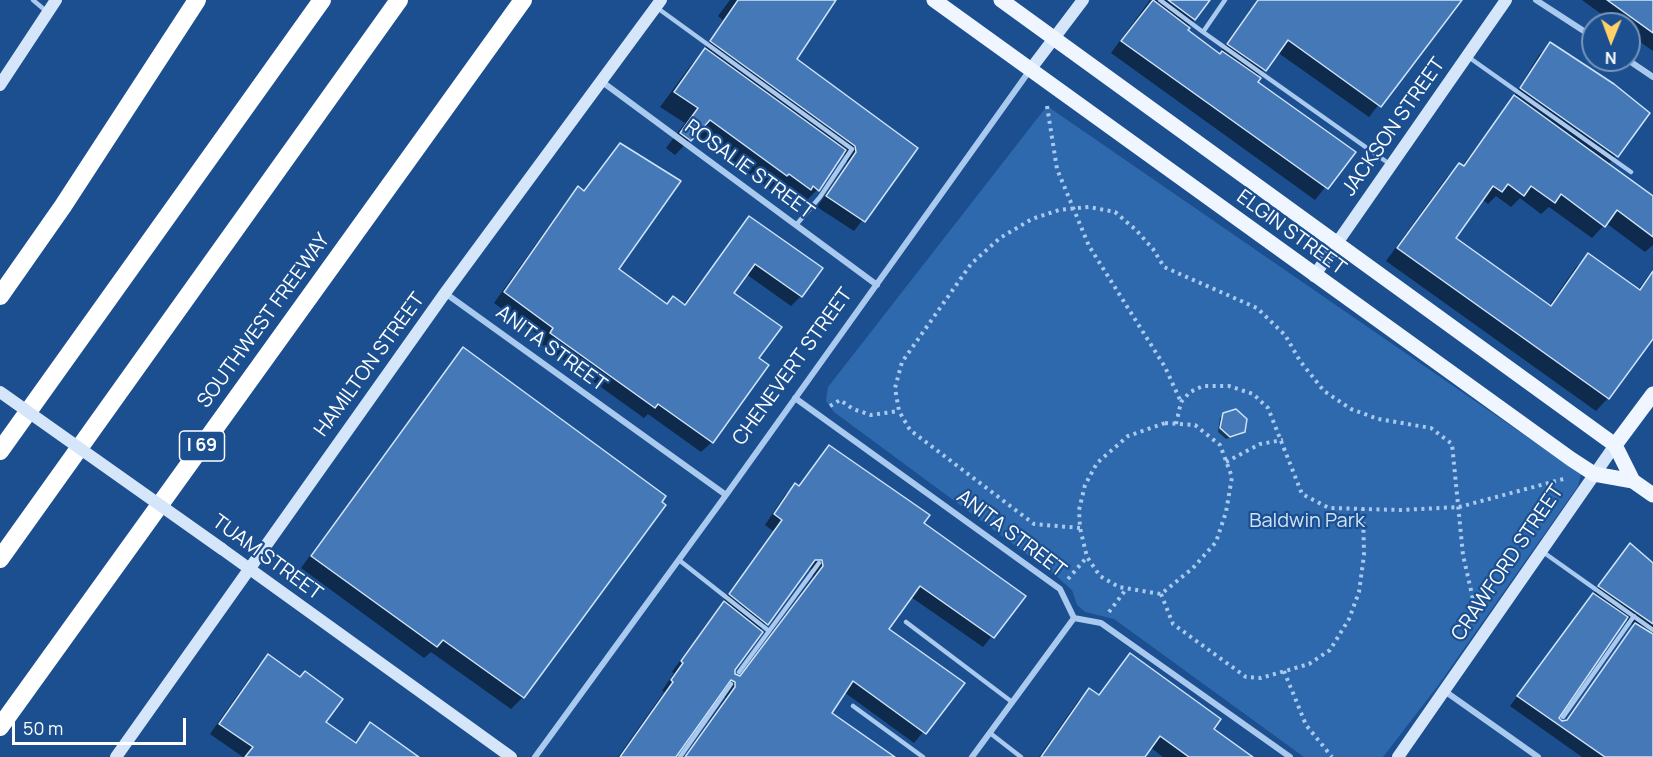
<!DOCTYPE html>
<html>
<head>
<meta charset="utf-8">
<style>
	body { margin:0 }
	#map { position:relative; width:1653px; height:757px; overflow:hidden; background:#1b4f8f; font-family:Manrope,sans-serif }
	canvas { display:block }
	.north { position:absolute; left:1581px; top:12px; width:60px; height:60px; box-sizing:border-box; background:#1b4f8f; border:2px solid #7695bc; border-radius:50%; rotate:181deg; font-size:16px; font-weight:700; line-height:24px; text-align:center; color:#fff }
	.north::after { content:''; display:block; margin:auto; width:21px; height:27px; background:#ffd166; clip-path:polygon(50% 0,100% 100%,50% 72%,0 100%) }
	.scale { position:absolute; left:12px; top:718px; width:174px; height:27px; box-sizing:border-box; border:3px solid #fff; border-top:0; padding-left:8px; font-size:18px; line-height:21px; white-space:nowrap; color:#fff; -webkit-text-stroke:4px #1b4f8f; paint-order:stroke }
</style>
</head>
<body>
<div id="map">
<canvas width="1653" height="757"></canvas>
<div class="north">N</div>
<div class="scale">50 m</div>
</div>
<script>
const c = document.querySelector('canvas').getContext('2d');
c.lineJoin = 'round';
function fill(path, color) { c.fillStyle = color; c.fill(path, 'evenodd'); }
const toPath = rows => new Path2D(rows.map(r => 'M' + r).join(''));
function strokePath(path, color, width, dash) { c.strokeStyle = color; c.lineWidth = width; c.lineCap = dash ? 'butt' : 'round'; c.setLineDash(dash || []); c.stroke(path); }
function write(font, color, halo, rows, align = 'center') {
  c.font = font + ' Manrope,sans-serif'; c.lineWidth = 4.5; c.setLineDash([]); c.textBaseline = 'middle'; c.strokeStyle = halo; c.fillStyle = color; for (const [text, x, y, turn = 0] of rows) {
    c.save(); c.translate(x, y); c.rotate((+turn || 0) * Math.PI / 180); c.textAlign = isNaN(turn) ? turn : align; if (halo) c.strokeText(text, 0, 0); c.fillText(text, 0, 0); c.restore();
  }
}
const green = toPath([
	[1047,106,1581,474,1578,486,1437,687,1383,757,1304,757,1114,619,1085,612,1077,605,1072,590,1056,576,834,412,826,401,828,387]
]);
const shadow = toPath([
	[730,0,835,0,795,59,916,149,854,231,817,207,847,163,847,156,842,153,817,190,803,204,798,200,795,203,773,188,771,190,695,134,675,155,666,148,685,123,660,107,691,65,703,52,723,20,718,16],
	[1150,0,1208,0,1186,31,1218,55,1257,0,1460,0,1369,117,1277,52,1257,78,1256,82,1353,152,1315,200,1111,53],
	[1582,0,1653,0,1653,51,1629,34,1629,24,1615,24],
	[1551,44,1648,114,1608,165,1651,197,1653,194,1653,245,1645,252,1606,223,1592,238,1549,207,1541,214,1520,198,1511,207,1496,196,1488,204,1482,199,1453,238,1549,306,1576,267,1588,255,1638,290,1653,269,1653,336,1608,398,1596,411,1386,261,1447,177,1459,165,1462,166,1511,101,1539,55],
	[620,144,617,270,666,305,683,305,749,218,801,296,791,306,746,274,732,293,757,358,712,442,701,452,648,414,644,418,541,344,544,339,494,303,568,199,578,188,583,192],
	[463,349,523,697,511,709,431,652,424,658,301,568,452,361],
	[1224,415,1243,431,1240,435,1226,439,1218,432,1220,418],
	[829,447,922,523,1024,596,983,647,911,597,887,629,963,683,914,743,844,692,830,713,892,757,684,757,725,698,724,690,719,691,675,757,618,757,664,692,662,691,674,673,672,672,773,531,765,525,785,495,795,485,797,487],
	[812,569,813,577,739,677,734,675,734,669,760,631,807,570],
	[1630,545,1653,562,1653,757,1582,757,1510,706],
	[1625,619,1634,626,1564,722,1560,723,1558,714],
	[1130,655,1211,729,1250,757,1163,757,1150,747,1143,757,1039,757,1078,701,1089,690,1097,696],
	[268,656,324,722,354,743,371,724,416,757,243,757,210,734,258,666]
]);
const building = toPath([
	[738,0,836,0,797,59,918,148,865,222,826,196,856,152,855,146,710,41,738,0],
	[1153,0,1190,28,1188,30,1220,54,1222,51,1261,78,1258,82,1356,152,1328,189,1121,41,1153,0],
	[1168,0,1210,0,1195,20,1168,0],
	[1258,0,1462,0,1381,107,1288,40,1266,71,1227,44,1258,0],
	[1607,0,1653,0,1653,33,1607,0],
	[1550,42,1614,84,1650,113,1618,157,1520,88,1550,42],
	[705,48,846,150,819,191,813,186,811,190,789,174,787,176,710,120,691,141,680,133,698,108,674,92,705,48],
	[1514,95,1653,196,1653,237,1617,210,1605,227,1561,194,1555,203,1531,186,1524,196,1508,184,1502,192,1493,186,1456,238,1551,306,1588,253,1640,290,1653,271,1653,339,1609,399,1397,248,1459,163,1464,166,1514,95],
	[620,143,681,181,619,269,667,304,673,296,685,305,749,216,823,268,802,297,755,264,734,293,782,327,759,358,769,365,713,443,658,404,655,408,550,333,553,328,504,292,578,186,584,191,620,143],
	[463,347,666,496,662,502,666,505,524,698,443,640,437,647,311,556,463,347],
	[1236,409,1247,419,1245,432,1230,437,1220,428,1223,413,1236,409],
	[829,445,930,515,924,523,1026,596,994,638,920,586,889,629,965,683,926,734,853,681,832,713,895,757,685,757,735,687,735,682,731,680,676,757,620,757,673,682,671,680,683,663,681,661,724,601,763,632,735,670,735,674,740,676,823,566,822,560,815,560,768,625,729,594,782,520,774,514,795,483,799,486,829,445],
	[1630,543,1653,563,1653,624,1598,586,1630,543],
	[1593,593,1628,617,1559,718,1562,721,1567,720,1635,623,1653,634,1653,757,1605,757,1517,696,1593,593],
	[1130,653,1221,719,1214,729,1253,757,1189,757,1160,736,1145,757,1041,757,1089,688,1099,695,1130,653],
	[268,654,300,677,305,671,343,699,326,722,356,743,370,722,419,757,245,757,253,747,219,724,268,654]
]);
const path = toPath([
	[1047,106,1057,169,1089,246,1165,367,1181,402],
	[830,406,840,400,853,409,871,415,899,411],
	[1165,423,1195,425,1220,445,1232,477,1226,512,1216,542,1193,568,1161,594,1119,587,1100,576,1087,557,1080,528,1079,510,1085,485,1097,463,1128,436,1165,423],
	[1176,424,1181,402,1190,392,1203,386,1229,386,1253,394,1268,408,1302,494,1329,508,1400,510,1459,507,1567,478],
	[1226,462,1260,444,1283,440],
	[1080,528,1034,524,910,430,899,411,895,388,902,362,971,264,1000,238,1032,219,1059,210,1089,207,1115,212,1136,230,1153,249,1164,267,1257,308,1285,335,1300,361,1324,391,1351,409,1378,419,1431,428,1452,444,1463,555,1475,608],
	[1068,579,1087,557],
	[1161,594,1173,624,1246,677,1261,678,1309,664,1330,650,1349,619,1359,592,1364,555,1363,509],
	[1109,612,1127,588],
	[1284,671,1306,725,1332,757]
]);
const lane = toPath([
	[33,0,46,11],
	[1160,0,1203,32],
	[1225,0,1203,32,1391,165],
	[656,7,852,149,820,197,796,225],
	[1467,56,1631,172],
	[1543,552,1653,630],
	[679,560,769,631],
	[906,622,1012,702],
	[739,672,819,563],
	[853,706,923,757],
	[1563,717,1634,616],
	[990,733,1021,757],
	[680,757,731,684]
]);
const street = toPath([
	[1536,0,1593,37],
	[1628,60,1653,77],
	[601,81,877,285],
	[445,293,726,495],
	[795,398,1060,589,1074,618,1101,623,1290,757],
	[1446,692,1538,757],
	[535,757,726,495,1030,70],
	[972,757,1074,618]
]);
const secondary = toPath([
	[1030,70,1083,0],
	[0,85,56,0],
	[1314,276,1506,0],
	[222,549,511,757],
	[116,757,445,293,661,0],
	[1398,757,1615,445]
]);
const primary = toPath([
	[934,0,1571,459,1594,474,1633,481],
	[1001,0,1615,445,1633,481,1653,495],
	[1615,445,1653,394]
]);
const highway = toPath([
	[0,296,63,206,197,0],
	[0,451,322,0],
	[0,559,399,0],
	[0,727,523,0]
]);
const secondaryBridge = toPath([
	[0,392,222,549]
]);
const shields = [
	[202,446,45]
];
const shieldNames = [
	["I 69",202,446]
];
const streetNames = [
	["JACKSON STREET",1394,127,-55],
	["ROSALIE STREET",749,170,36],
	["ELGIN STREET",1291,233,36],
	["SOUTHWEST FREEWAY",264,321,-54],
	["ANITA STREET",551,349,36],
	["HAMILTON STREET",370,365,-54],
	["CHENEVERT STREET",793,367,-54],
	["ANITA STREET",1011,534,37],
	["TUAM STREET",267,558,36],
	["CRAWFORD STREET",1508,563,-56]
];
const parkNames = [
	["Baldwin Park",1307,521]
];
fill(green, '#2e69ad');
fill(shadow, '#0007');
fill(building, '#4478b7');
strokePath(building, '#cfe3fa', 1.5);
strokePath(path, '#a9c9ee', 4, [3, 4.5]);
strokePath(lane, '#a9c9ee', 4.5);
strokePath(street, '#a9c9ee', 6);
strokePath(secondary, '#d6e6fa', 12);
strokePath(primary, '#f0f6ff', 15);
strokePath(highway, '#fff', 18);
strokePath(secondaryBridge, '#d6e6fa', 12);
for (const [x, y, w] of shields) { const box = new Path2D(); box.roundRect(x - w / 2, y - 15, w, 30, 4.5); c.fillStyle = '#1b4f8f'; c.fill(box); strokePath(box, '#fff', 1.5); }
write('bold 18px', '#fff', null, shieldNames);
write('20px', '#fff', '#1b4f8f', streetNames);
write('20px', '#cfe3fa', '#1b4f8f', parkNames);
</script>
</body>
</html>
